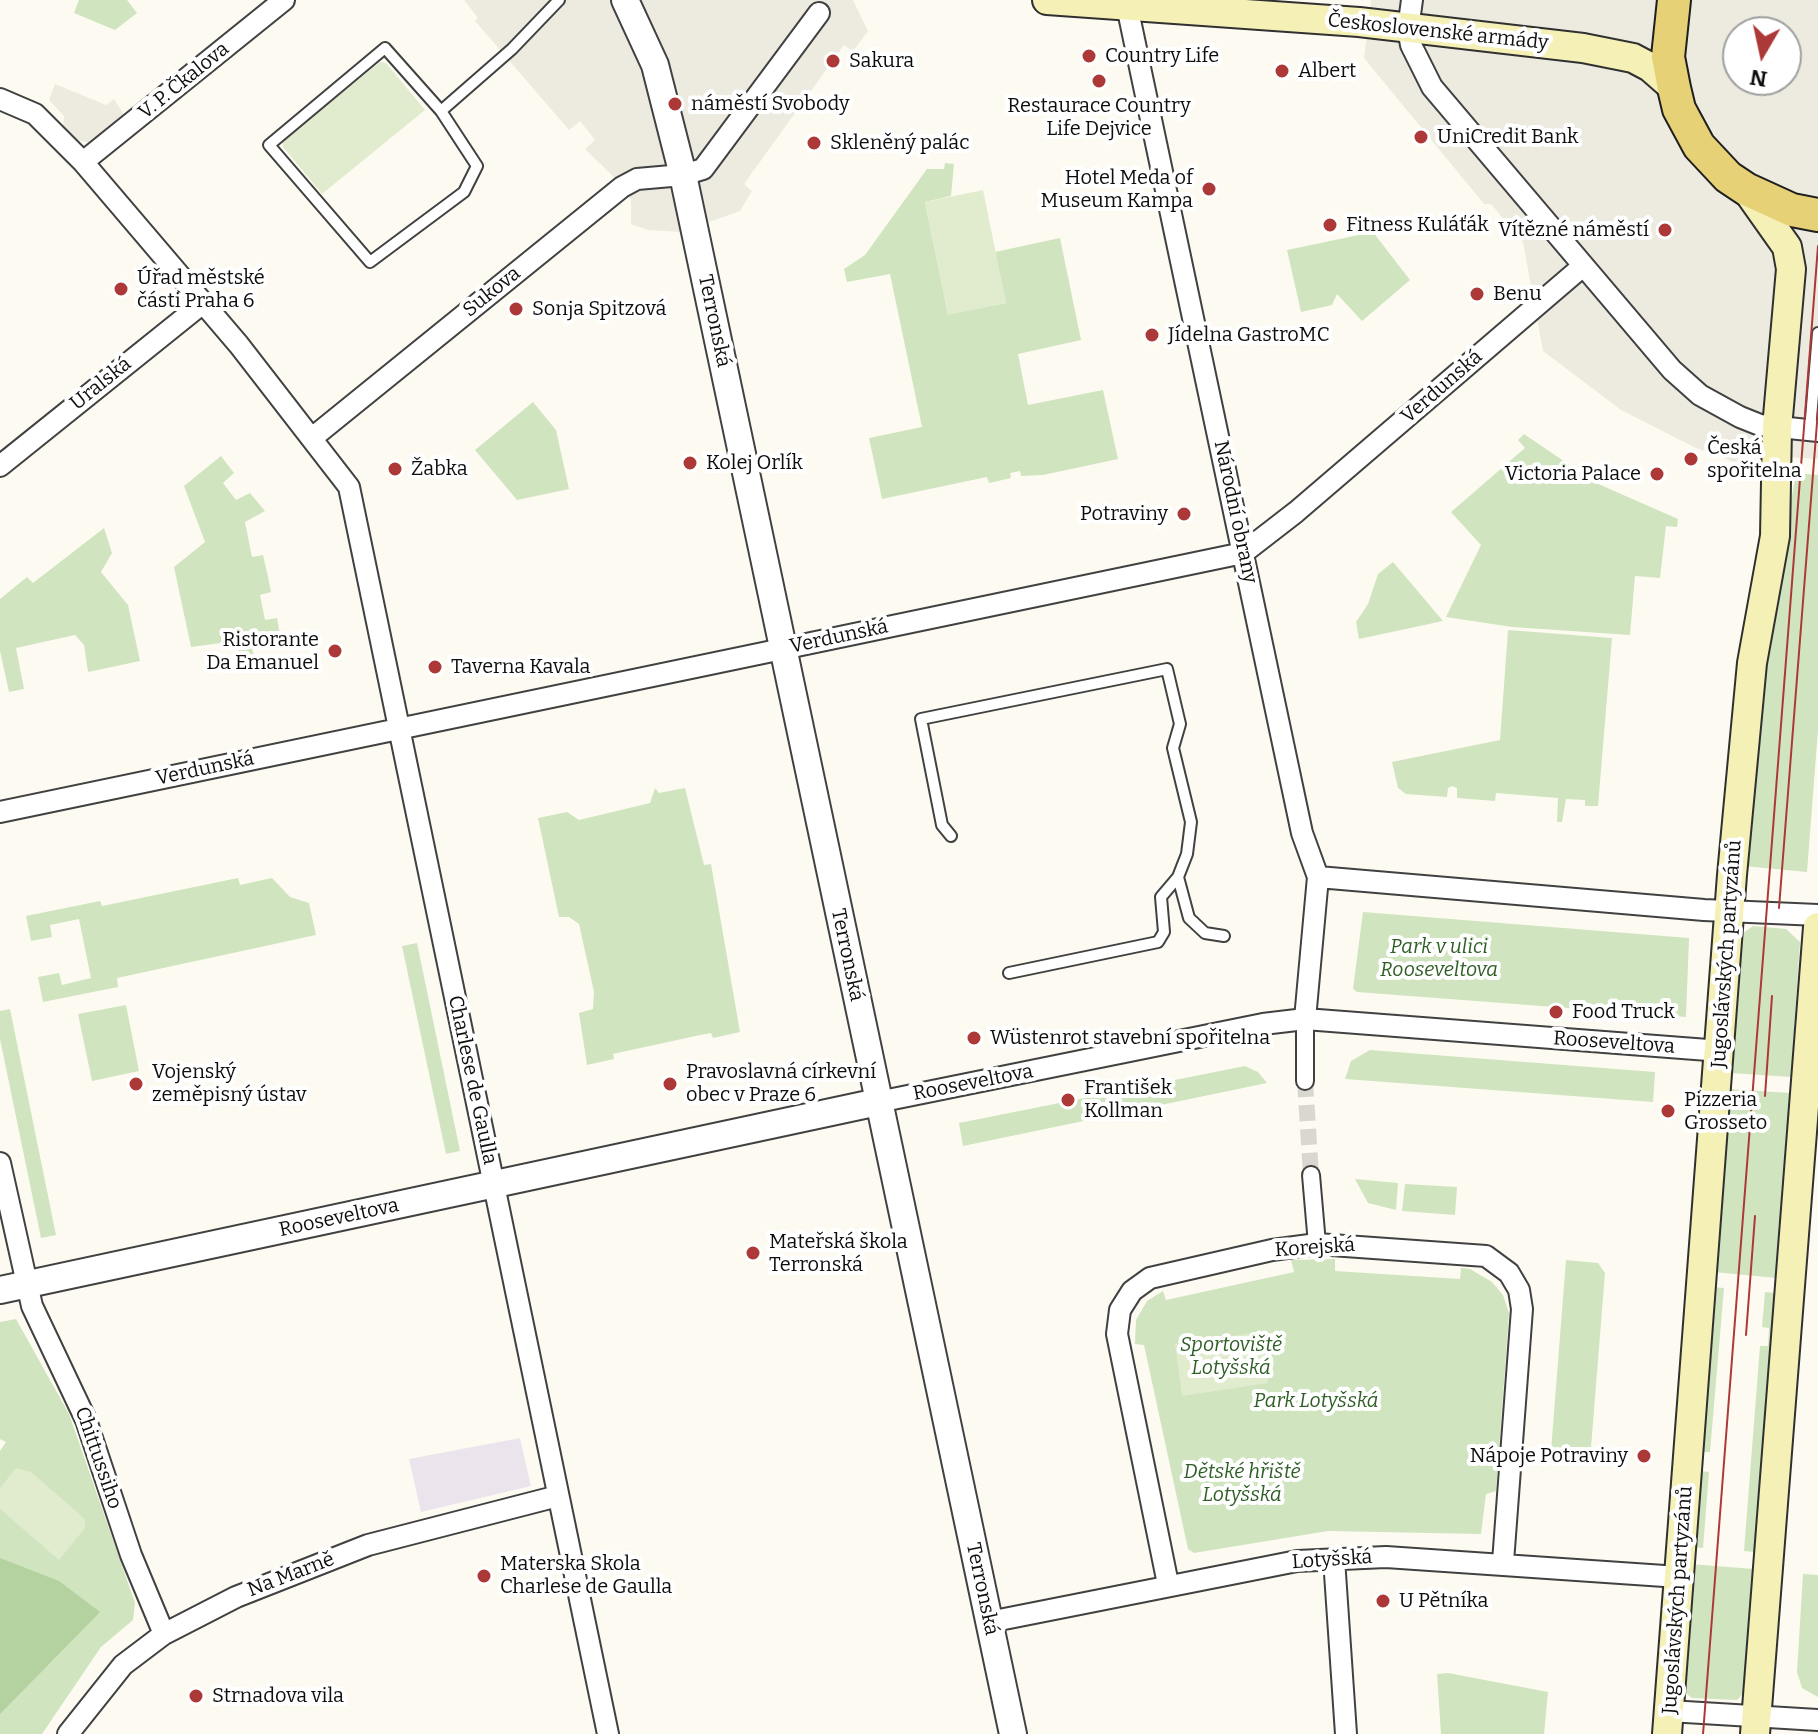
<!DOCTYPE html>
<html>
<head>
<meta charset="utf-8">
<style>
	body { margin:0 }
	#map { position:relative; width:1818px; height:1734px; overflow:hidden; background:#fdfbf1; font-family:Bitter,serif }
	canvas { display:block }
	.north { position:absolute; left:1722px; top:16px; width:80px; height:80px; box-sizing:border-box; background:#fff; border:2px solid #9f9f9f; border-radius:50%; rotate:189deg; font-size:22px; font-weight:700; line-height:32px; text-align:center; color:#0e0e0e }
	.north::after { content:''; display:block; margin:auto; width:28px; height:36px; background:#ad3838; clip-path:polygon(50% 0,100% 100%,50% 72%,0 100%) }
</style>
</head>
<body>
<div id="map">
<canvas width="1818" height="1734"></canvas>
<div class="north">N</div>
</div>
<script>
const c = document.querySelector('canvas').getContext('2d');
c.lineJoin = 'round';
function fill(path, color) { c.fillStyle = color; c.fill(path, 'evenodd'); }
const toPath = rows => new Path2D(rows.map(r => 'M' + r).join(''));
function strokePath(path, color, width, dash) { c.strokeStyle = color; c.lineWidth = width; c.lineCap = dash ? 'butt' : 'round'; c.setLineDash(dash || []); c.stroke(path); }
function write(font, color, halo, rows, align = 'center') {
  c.font = font + ' Bitter,serif'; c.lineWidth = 8; c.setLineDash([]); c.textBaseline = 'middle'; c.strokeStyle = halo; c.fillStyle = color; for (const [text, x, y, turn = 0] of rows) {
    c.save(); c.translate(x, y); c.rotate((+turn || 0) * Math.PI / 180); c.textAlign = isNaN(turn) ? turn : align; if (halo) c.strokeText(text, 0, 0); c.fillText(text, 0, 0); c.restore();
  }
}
const industrial = toPath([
	[520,1438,531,1486,421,1512,409,1459]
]);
const green = toPath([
	[79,0,127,0,137,13,115,30,74,13],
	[945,163,954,164,951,196,925,202,948,314,1006,303,995,252,1060,238,1081,340,1018,354,1028,405,1103,390,1118,459,1043,475,1021,476,1020,471,1010,473,1011,478,989,483,987,477,882,499,869,438,922,427,890,274,847,282,844,269,865,255,927,169,944,169],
	[1373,232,1410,280,1362,321,1337,294,1332,305,1301,312,1287,250],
	[533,402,556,430,569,489,517,500,475,450],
	[1524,434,1596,483,1678,519,1677,527,1666,526,1660,578,1635,576,1630,635,1512,627,1446,617,1481,545,1451,512,1525,448,1518,440],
	[221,456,234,473,223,483,236,500,250,493,265,511,245,522,252,557,263,555,268,577,271,592,260,595,265,620,277,618,281,641,252,647,255,660,241,663,236,641,191,647,174,567,205,542,184,486],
	[1796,473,1818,475,1818,730,1807,872,1744,866,1761,674],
	[104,528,112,553,101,572,128,605,140,661,88,672,84,645,75,635,16,648,24,689,9,692,0,651,0,599,27,577,33,583],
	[1393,562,1443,621,1359,639,1356,622,1368,604,1378,574],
	[1508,630,1612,638,1598,806,1585,806,1585,800,1566,799,1562,822,1557,822,1558,798,1496,793,1495,801,1457,798,1457,788,1452,786,1448,788,1447,797,1406,794,1398,788,1392,762,1500,740],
	[655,788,659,793,685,788,704,865,711,864,740,1032,713,1038,711,1033,700,1035,613,1054,614,1059,587,1065,579,1013,593,1009,594,992,579,924,569,917,559,917,538,818,567,812,579,820,650,803],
	[238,878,240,885,272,878,290,897,309,903,316,935,117,978,118,987,43,1002,38,977,59,973,62,985,91,978,79,919,50,925,52,937,31,941,26,916,100,901,102,906],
	[1363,912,1689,938,1686,1017,1357,992,1353,989],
	[1753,926,1786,929,1800,942,1791,1077,1730,1073,1739,942,1742,934],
	[417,943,460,1151,446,1154,402,946],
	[126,1005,139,1071,92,1081,78,1014],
	[10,1009,56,1235,41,1238,0,1039,0,1011],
	[1370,1050,1655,1072,1653,1102,1345,1079,1351,1061],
	[1245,1066,1258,1072,1267,1083,963,1146,959,1123],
	[1728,1089,1790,1093,1776,1278,1714,1272],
	[1355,1179,1398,1183,1396,1210,1368,1203],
	[1405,1184,1457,1187,1455,1215,1402,1211],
	[1335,1259,1335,1271,1460,1279,1461,1268,1470,1269,1492,1282,1503,1295,1509,1313,1496,1491,1486,1494,1481,1534,1328,1531,1194,1553,1188,1549,1144,1345,1135,1344,1136,1320,1147,1301,1163,1291,1166,1300,1294,1272,1291,1260],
	[1566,1260,1598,1263,1605,1273,1590,1460,1582,1465,1550,1463],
	[1713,1287,1724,1288,1710,1452,1702,1452,1701,1471,1709,1472,1703,1548,1693,1547],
	[1765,1292,1774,1293,1754,1552,1744,1551,1760,1346,1768,1346,1769,1328,1762,1327],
	[16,1319,69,1414,135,1603,133,1620,101,1647,42,1734,0,1734,0,1451,6,1442,0,1439,0,1322],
	[1690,1564,1754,1569,1746,1690,1737,1700,1692,1698,1683,1691],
	[1803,1574,1818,1575,1818,1697,1802,1688,1797,1672],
	[1448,1673,1548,1692,1544,1734,1441,1734,1437,1674]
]);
const forest = toPath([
	[0,1558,59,1581,100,1612,0,1714]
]);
const pitch = toPath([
	[380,62,386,63,425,110,322,194,283,147,283,141],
	[983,190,1006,303,948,315,925,202],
	[1261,1332,1268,1383,1182,1396,1175,1344],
	[16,1468,31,1472,85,1519,85,1528,59,1560,0,1509,0,1488]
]);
const plaza = toPath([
	[464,0,853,0,868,31,853,51,844,45,744,184,752,191,740,211,681,232,648,230,631,224,631,200,616,179,585,149,595,140,580,121,569,130,475,21,478,18],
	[1371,0,1818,0,1818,459,1758,455,1734,462,1696,448,1621,410,1543,351,1523,242,1491,204,1484,204,1364,58],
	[1738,32,1786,32,1786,80,1738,80],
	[55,84,106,105,114,99,123,113,123,124,93,143,75,140,63,128,64,116,49,100]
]);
const pedestrianTunnel = toPath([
	[1305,1081,1311,1175]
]);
const service = toPath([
	[385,48,441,111,477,166,464,192,370,262,269,145,385,48],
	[441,111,512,49,559,0],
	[1810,431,1818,333],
	[951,836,942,825,921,719,1167,669,1180,724,1173,748,1191,822,1187,854,1178,877,1161,897,1164,932,1158,942,1009,973],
	[1178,877,1189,918,1205,933,1224,936]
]);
const pedestrian = toPath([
	[1305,1019,1305,1081],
	[1311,1175,1317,1244]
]);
const minor = toPath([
	[1412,0,1408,29,1411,45,1432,87,1672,370,1700,395,1740,417,1760,425,1818,431],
	[1127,6,1302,833,1318,877,1305,1019],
	[0,99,35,114,83,162,239,345,349,487,608,1734],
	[83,162,284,0],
	[312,438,622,187,637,179,683,175,703,169,819,13],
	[0,466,203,303],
	[0,812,1243,553,1296,512,1583,266],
	[1318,877,1704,910,1818,915],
	[878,1102,1263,1024,1305,1019,1721,1051],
	[0,1163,32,1306,86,1420,131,1555,164,1634],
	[1334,1559,1346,1734],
	[1168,1584,1117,1334,1120,1310,1132,1291,1150,1278,1272,1250,1317,1244,1486,1256,1509,1273,1519,1290,1522,1309,1503,1562],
	[989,1622,1297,1561,1386,1557,1679,1577],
	[1669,1711,1818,1720],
	[68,1734,123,1665,164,1634,236,1597,368,1545,558,1496]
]);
const tertiary = toPath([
	[625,0,655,65,683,175,1013,1734],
	[0,1290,878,1102]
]);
const secondary = toPath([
	[1047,0,1359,22,1583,48,1633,58,1650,67,1674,88],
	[1667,1734,1732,875,1752,663,1775,536,1777,428,1791,269,1787,247,1746,189],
	[1755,1734,1818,927]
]);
const primary = toPath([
	[1674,0,1668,57,1674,88,1679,109,1699,146,1728,177,1746,189,1792,210,1818,215]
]);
const tram = toPath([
	[1779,908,1818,410],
	[1765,1096,1772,996],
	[1746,1335,1755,1216],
	[1703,1734,1818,246]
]);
const markers = [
	[1089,56,8,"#ad3838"],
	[833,61,8,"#ad3838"],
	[1282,71,8,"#ad3838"],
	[1099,81,8,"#ad3838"],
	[675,104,8,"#ad3838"],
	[1421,137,8,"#ad3838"],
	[814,143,8,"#ad3838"],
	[1209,189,8,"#ad3838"],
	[1330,225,8,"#ad3838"],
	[1665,230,8,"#ad3838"],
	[121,289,8,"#ad3838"],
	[1477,294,8,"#ad3838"],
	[516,309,8,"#ad3838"],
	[1152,335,8,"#ad3838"],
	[1691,459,8,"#ad3838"],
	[690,463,8,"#ad3838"],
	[395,469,8,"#ad3838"],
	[1657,474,8,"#ad3838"],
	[1184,514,8,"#ad3838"],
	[335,651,8,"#ad3838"],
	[435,667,8,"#ad3838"],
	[1556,1012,8,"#ad3838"],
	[974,1038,8,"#ad3838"],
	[136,1084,8,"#ad3838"],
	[670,1084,8,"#ad3838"],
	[1068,1100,8,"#ad3838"],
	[1668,1111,8,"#ad3838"],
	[753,1253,8,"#ad3838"],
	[1644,1456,8,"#ad3838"],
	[484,1576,8,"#ad3838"],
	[1383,1601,8,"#ad3838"],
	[196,1696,8,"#ad3838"]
];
const streetNames = [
	["Československé armády",1438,32,6],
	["V. P. Čkalova",184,81,-39],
	["Sukova",492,292,-39],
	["Terronská",714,321,78],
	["Uralská",101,384,-39],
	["Verdunská",1442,387,-41],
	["Národní obrany",1235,512,78],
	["Verdunská",839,637,-12],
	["Verdunská",205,769,-12],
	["Jugoslávských partyzánů",1727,954,-86],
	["Terronská",847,955,78],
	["Rooseveltova",1614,1043,4],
	["Charlese de Gaulla",472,1080,78],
	["Rooseveltova",973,1083,-11],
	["Rooseveltova",339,1218,-12],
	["Korejská",1315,1248,-4],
	["Chittussiho",98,1458,71],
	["Lotyšská",1332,1560,-4],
	["Na Marně",291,1575,-21],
	["Terronská",982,1589,78],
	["Jugoslávských partyzánů",1678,1600,-86]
];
const poiNames = [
	["Country Life",1105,56],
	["Sakura",849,61],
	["Albert",1298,71],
	["náměstí Svobody",691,104],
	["Restaurace Country",1099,106,"center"],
	["Life Dejvice",1099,129,"center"],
	["UniCredit Bank",1437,137],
	["Skleněný palác",830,143],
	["Hotel Meda of",1193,178,"right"],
	["Museum Kampa",1193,201,"right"],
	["Fitness Kuláťák",1346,225],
	["Vítězné náměstí",1649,230,"right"],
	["Úřad městské",137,278],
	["části Praha 6",137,301],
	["Benu",1493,294],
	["Sonja Spitzová",532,309],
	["Jídelna GastroMC",1168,335],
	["Česká",1707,448],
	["spořitelna",1707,471],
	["Kolej Orlík",706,463],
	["Žabka",411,469],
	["Victoria Palace",1641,474,"right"],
	["Potraviny",1168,514,"right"],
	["Ristorante",319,640,"right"],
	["Da Emanuel",319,663,"right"],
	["Taverna Kavala",451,667],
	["Food Truck",1572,1012],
	["Wüstenrot stavební spořitelna",990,1038],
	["Vojenský",152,1072],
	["zeměpisný ústav",152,1095],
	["Pravoslavná církevní",686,1072],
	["obec v Praze 6",686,1095],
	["František",1084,1088],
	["Kollman",1084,1111],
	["Pizzeria",1684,1100],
	["Grosseto",1684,1123],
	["Mateřská škola",769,1242],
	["Terronská",769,1265],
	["Nápoje Potraviny",1628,1456,"right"],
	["Materska Skola",500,1564],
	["Charlese de Gaulla",500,1587],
	["U Pětníka",1399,1601],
	["Strnadova vila",212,1696]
];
const parkNames = [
	["Park v ulici",1439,947],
	["Rooseveltova",1439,970],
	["Sportoviště",1231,1345],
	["Lotyšská",1231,1368],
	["Park Lotyšská",1316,1401],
	["Dětské hřiště",1242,1472],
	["Lotyšská",1242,1495]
];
fill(industrial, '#ebe4ec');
fill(green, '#d0e4bf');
fill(forest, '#b4d2a0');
fill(pitch, '#e1eccf');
fill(plaza, '#edeae0');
strokePath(pedestrianTunnel, '#d9d7cf', 16, [16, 8]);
strokePath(service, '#414141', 14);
strokePath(pedestrian, '#414141', 20);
strokePath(minor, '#414141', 24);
strokePath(tertiary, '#414141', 30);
strokePath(secondary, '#303030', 32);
strokePath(primary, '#1f1f1f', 36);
strokePath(service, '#fff', 10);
strokePath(pedestrian, '#fff', 16);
strokePath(minor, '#fff', 20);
strokePath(tertiary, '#fff', 26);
strokePath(secondary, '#f5f0b5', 28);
strokePath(primary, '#e7d177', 32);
strokePath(tram, '#ad3838', 2);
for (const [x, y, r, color] of markers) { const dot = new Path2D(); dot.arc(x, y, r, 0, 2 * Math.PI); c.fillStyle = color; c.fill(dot); strokePath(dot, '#fff', 3); }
write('20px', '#0e0e0e', '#fff', streetNames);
write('20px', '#0e0e0e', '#fff', poiNames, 'left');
write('italic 20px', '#305e27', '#fff', parkNames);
</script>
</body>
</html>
